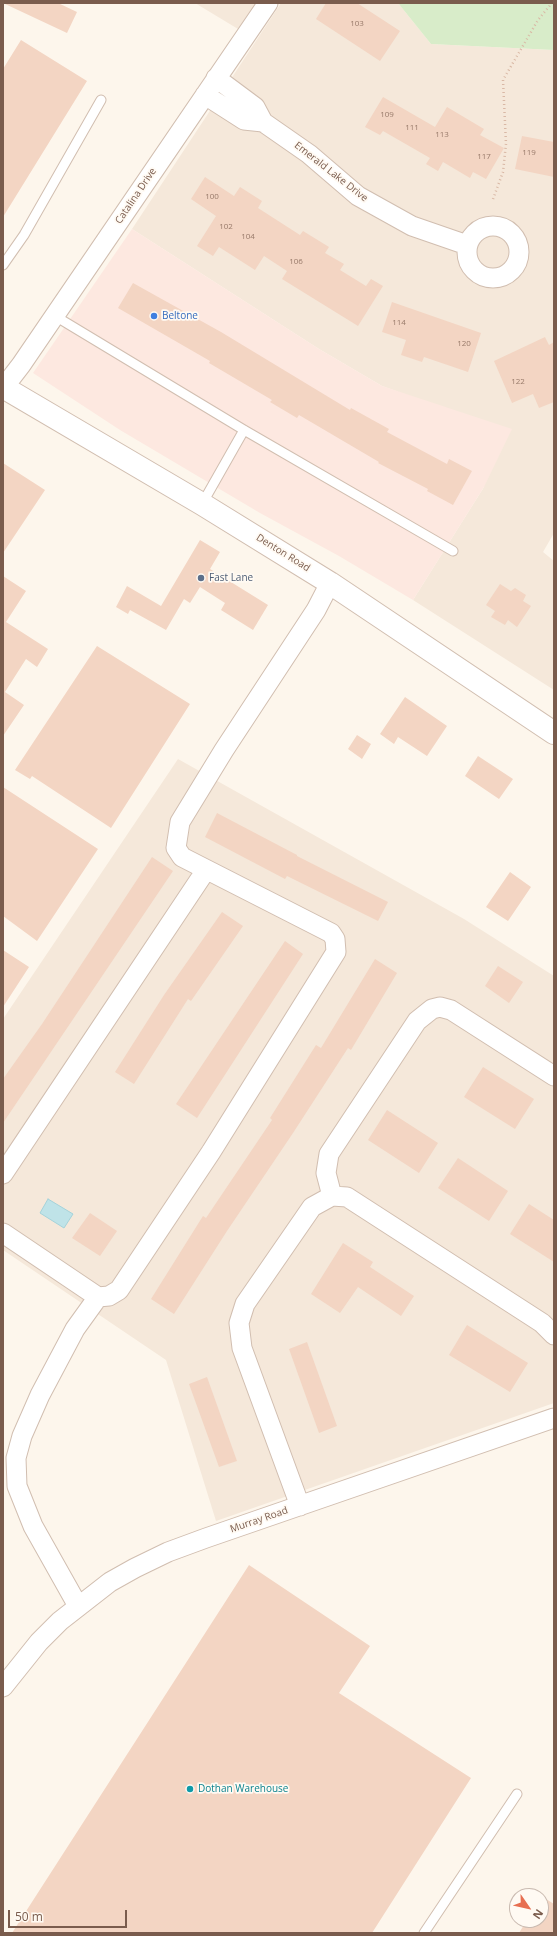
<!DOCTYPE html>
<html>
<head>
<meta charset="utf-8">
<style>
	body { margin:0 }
	#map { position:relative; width:557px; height:1936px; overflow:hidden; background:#fdf6ec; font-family:"Open Sans",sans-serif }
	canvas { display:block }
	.frame { position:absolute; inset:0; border:4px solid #7a5c4d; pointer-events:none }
	.north { position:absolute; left:509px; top:1888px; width:40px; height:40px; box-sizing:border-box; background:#fffaf3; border:1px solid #cabbb1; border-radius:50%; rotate:124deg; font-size:11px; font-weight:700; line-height:16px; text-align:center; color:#7a5c4d }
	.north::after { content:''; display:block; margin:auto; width:14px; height:18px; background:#e76f51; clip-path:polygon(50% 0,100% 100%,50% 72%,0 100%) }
	.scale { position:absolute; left:8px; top:1910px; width:119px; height:18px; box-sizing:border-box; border:2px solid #7a5c4d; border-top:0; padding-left:5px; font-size:12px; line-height:14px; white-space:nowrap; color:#7a5c4d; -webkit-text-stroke:3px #fffaf3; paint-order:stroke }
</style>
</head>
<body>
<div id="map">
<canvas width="557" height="1936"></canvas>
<div class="frame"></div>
<div class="north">N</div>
<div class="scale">50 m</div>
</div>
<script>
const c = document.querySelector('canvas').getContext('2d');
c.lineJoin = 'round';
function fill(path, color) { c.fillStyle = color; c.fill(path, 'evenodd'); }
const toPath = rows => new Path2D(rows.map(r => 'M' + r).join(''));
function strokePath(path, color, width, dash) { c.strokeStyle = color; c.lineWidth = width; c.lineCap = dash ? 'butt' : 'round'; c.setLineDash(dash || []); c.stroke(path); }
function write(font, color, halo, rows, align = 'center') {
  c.font = font + ' "Open Sans",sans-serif'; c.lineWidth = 3.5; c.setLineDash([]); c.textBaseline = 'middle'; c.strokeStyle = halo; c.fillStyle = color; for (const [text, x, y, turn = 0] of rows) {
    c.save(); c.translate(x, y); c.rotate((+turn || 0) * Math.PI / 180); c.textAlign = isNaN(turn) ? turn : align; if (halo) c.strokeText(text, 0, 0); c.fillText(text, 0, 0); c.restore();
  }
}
const residential = toPath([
	[195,3,262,3,243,32],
	[281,3,398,3,431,44,554,50,554,533,543,552,554,561,554,690,413,600,484,487,451,411,382,386,319,349,132,229],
	[178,759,464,919,554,976,554,1403,216,1521,166,1360,3,1250,3,1019]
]);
const commercial = toPath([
	[132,229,319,349,382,386,512,429,484,487,413,600,339,556,260,513,120,430,33,373]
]);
const green = toPath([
	[398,3,554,3,554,50,431,44]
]);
const water = toPath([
	[48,1199,73,1214,64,1228,40,1213,48,1199]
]);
const building = toPath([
	[3,3,58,3,77,12,67,33],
	[326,3,357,3,400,31,380,61,316,19],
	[21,40,87,81,3,217,3,69],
	[383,97,435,127,447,107,484,129,480,135,504,148,486,179,473,172,470,178,443,162,438,171,426,164,430,158,383,131,380,135,365,127],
	[522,136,554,142,554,177,515,169],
	[205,177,234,196,240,187,262,201,258,208,300,235,303,231,329,247,325,253,344,264,340,270,366,286,371,279,383,286,358,326,282,279,287,271,264,256,255,270,219,247,213,256,197,246,216,216,191,199],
	[133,283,221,332,350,410,351,408,389,429,387,432,447,464,449,459,472,471,453,505,427,491,428,489,378,463,379,462,299,415,297,418,270,402,272,400,209,363,210,361,118,308],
	[392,302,481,333,468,372,424,357,422,362,401,355,406,340,382,332],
	[545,337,549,345,554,342,554,402,539,408,533,394,512,403,494,361],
	[3,463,45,490,3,553],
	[200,540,220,552,210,569,268,605,253,630,221,610,225,603,200,587,190,603,184,599,166,630,130,610,128,614,116,607,127,586,161,606],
	[3,576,26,591,6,622,48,649,37,667,26,659,5,692,24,705,3,736],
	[500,584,511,591,515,588,526,595,523,601,531,606,517,627,508,620,505,625,491,617,495,611,486,605],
	[97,646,190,704,111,828,32,776,30,779,15,770],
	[405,697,447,726,427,756,398,737,394,744,380,734],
	[357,735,371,744,362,759,348,749],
	[478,756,513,779,499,799,465,776],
	[3,787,98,849,37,941,3,916],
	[217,813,297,855,297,856,388,902,378,921,287,876,285,879,205,837],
	[152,857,173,871,3,1123,3,1079,42,1024],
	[510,872,531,887,508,921,486,907],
	[222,912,243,926,191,1001,188,999,134,1084,115,1072,164,995],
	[285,941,303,954,197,1118,176,1104],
	[3,950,29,967,3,1007],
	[375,959,397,973,351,1050,348,1048,293,1133,227,1231,174,1314,151,1299,203,1216,206,1218,272,1120,270,1118,316,1045,321,1048],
	[498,966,523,982,509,1003,485,986],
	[483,1067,534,1099,515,1129,464,1097],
	[387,1110,438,1143,419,1173,368,1140],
	[458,1158,508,1191,489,1221,438,1188],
	[529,1204,554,1220,554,1262,510,1234],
	[90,1213,117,1231,100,1256,72,1238],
	[343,1243,373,1262,370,1267,414,1296,401,1316,358,1287,340,1313,311,1294],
	[467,1325,528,1363,510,1392,449,1355],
	[307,1342,337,1426,319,1433,289,1349],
	[207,1377,237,1461,219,1467,189,1384],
	[249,1565,370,1646,339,1693,471,1778,372,1933,12,1933],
	[541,1896,554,1904,554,1933,519,1933,527,1920,541,1920]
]);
const path = toPath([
	[493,199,503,172,506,144,503,80,538,20,552,3]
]);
const service = toPath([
	[3,265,24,235,101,100],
	[55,316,244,430,453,551],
	[202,504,244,430],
	[424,1933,517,1794]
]);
const minor = toPath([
	[216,78,255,107,263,122,309,154,358,196,412,226,467,245],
	[205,95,244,120,263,122],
	'467 252a26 26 0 1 1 52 0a26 26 0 1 1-52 0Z',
	[4,387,21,365,268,3],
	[3,1174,206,870],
	[332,1196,326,1173,329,1154,417,1021,432,1009,440,1007,451,1010,554,1076],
	[3,1233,98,1297,109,1296,119,1290,211,1152,336,952,335,939,331,933,182,857,176,848,180,822,224,750,316,610,330,583],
	[300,1506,242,1348,239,1323,245,1304,312,1207,332,1196,347,1197,542,1323,554,1335],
	[78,1606,33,1526,17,1486,16,1458,22,1436,40,1395,75,1329,98,1297],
	[3,1687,39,1642,60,1621,110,1582,135,1568,168,1552,206,1538,554,1418]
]);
const tertiary = toPath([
	[3,387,202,504,330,583,554,733]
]);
const markers = [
	[154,316,4,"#3f7fe0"],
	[201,578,4,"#5c6f8a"],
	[190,1789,4,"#0f9aa8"]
];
const numberNames = [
	["103",357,24],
	["109",387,115],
	["111",412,128],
	["113",442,135],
	["119",529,153],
	["117",484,157],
	["100",212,197],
	["102",226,227],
	["104",248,237],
	["106",296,262],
	["114",399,323],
	["120",464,344],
	["122",518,382]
];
const streetNames = [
	["Emerald Lake Drive",331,172,38],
	["Catalina Drive",136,196,-56],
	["Denton Road",283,553,32],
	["Murray Road",259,1520,-19]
];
const shopNames = [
	["Beltone",162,316]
];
const serviceNames = [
	["Fast Lane",209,578]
];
const cultureNames = [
	["Dothan Warehouse",198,1789]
];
fill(residential, '#f5e8da');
fill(commercial, '#fde8e0');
fill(green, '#d8ecc9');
fill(water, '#bfe3e8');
strokePath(water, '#a5d3da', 1);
fill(building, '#f3d5c3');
strokePath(service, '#d1beb0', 11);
strokePath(minor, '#d1beb0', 21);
strokePath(tertiary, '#d1beb0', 24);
strokePath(path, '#d9b8a5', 2.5, [1, 3]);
strokePath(service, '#fff', 9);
strokePath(minor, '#fff', 19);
strokePath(tertiary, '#fff', 22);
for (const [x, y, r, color] of markers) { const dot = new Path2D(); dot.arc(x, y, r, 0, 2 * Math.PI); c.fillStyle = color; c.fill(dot); strokePath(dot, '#fffaf3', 1.5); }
write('8px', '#987a6a', null, numberNames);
write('10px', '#7a5c4d', '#fffaf3', streetNames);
write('10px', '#366cbe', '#fffaf3', shopNames, 'left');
write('10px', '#4e5e75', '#fffaf3', serviceNames, 'left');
write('10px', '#0d838f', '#fffaf3', cultureNames, 'left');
</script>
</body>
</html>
